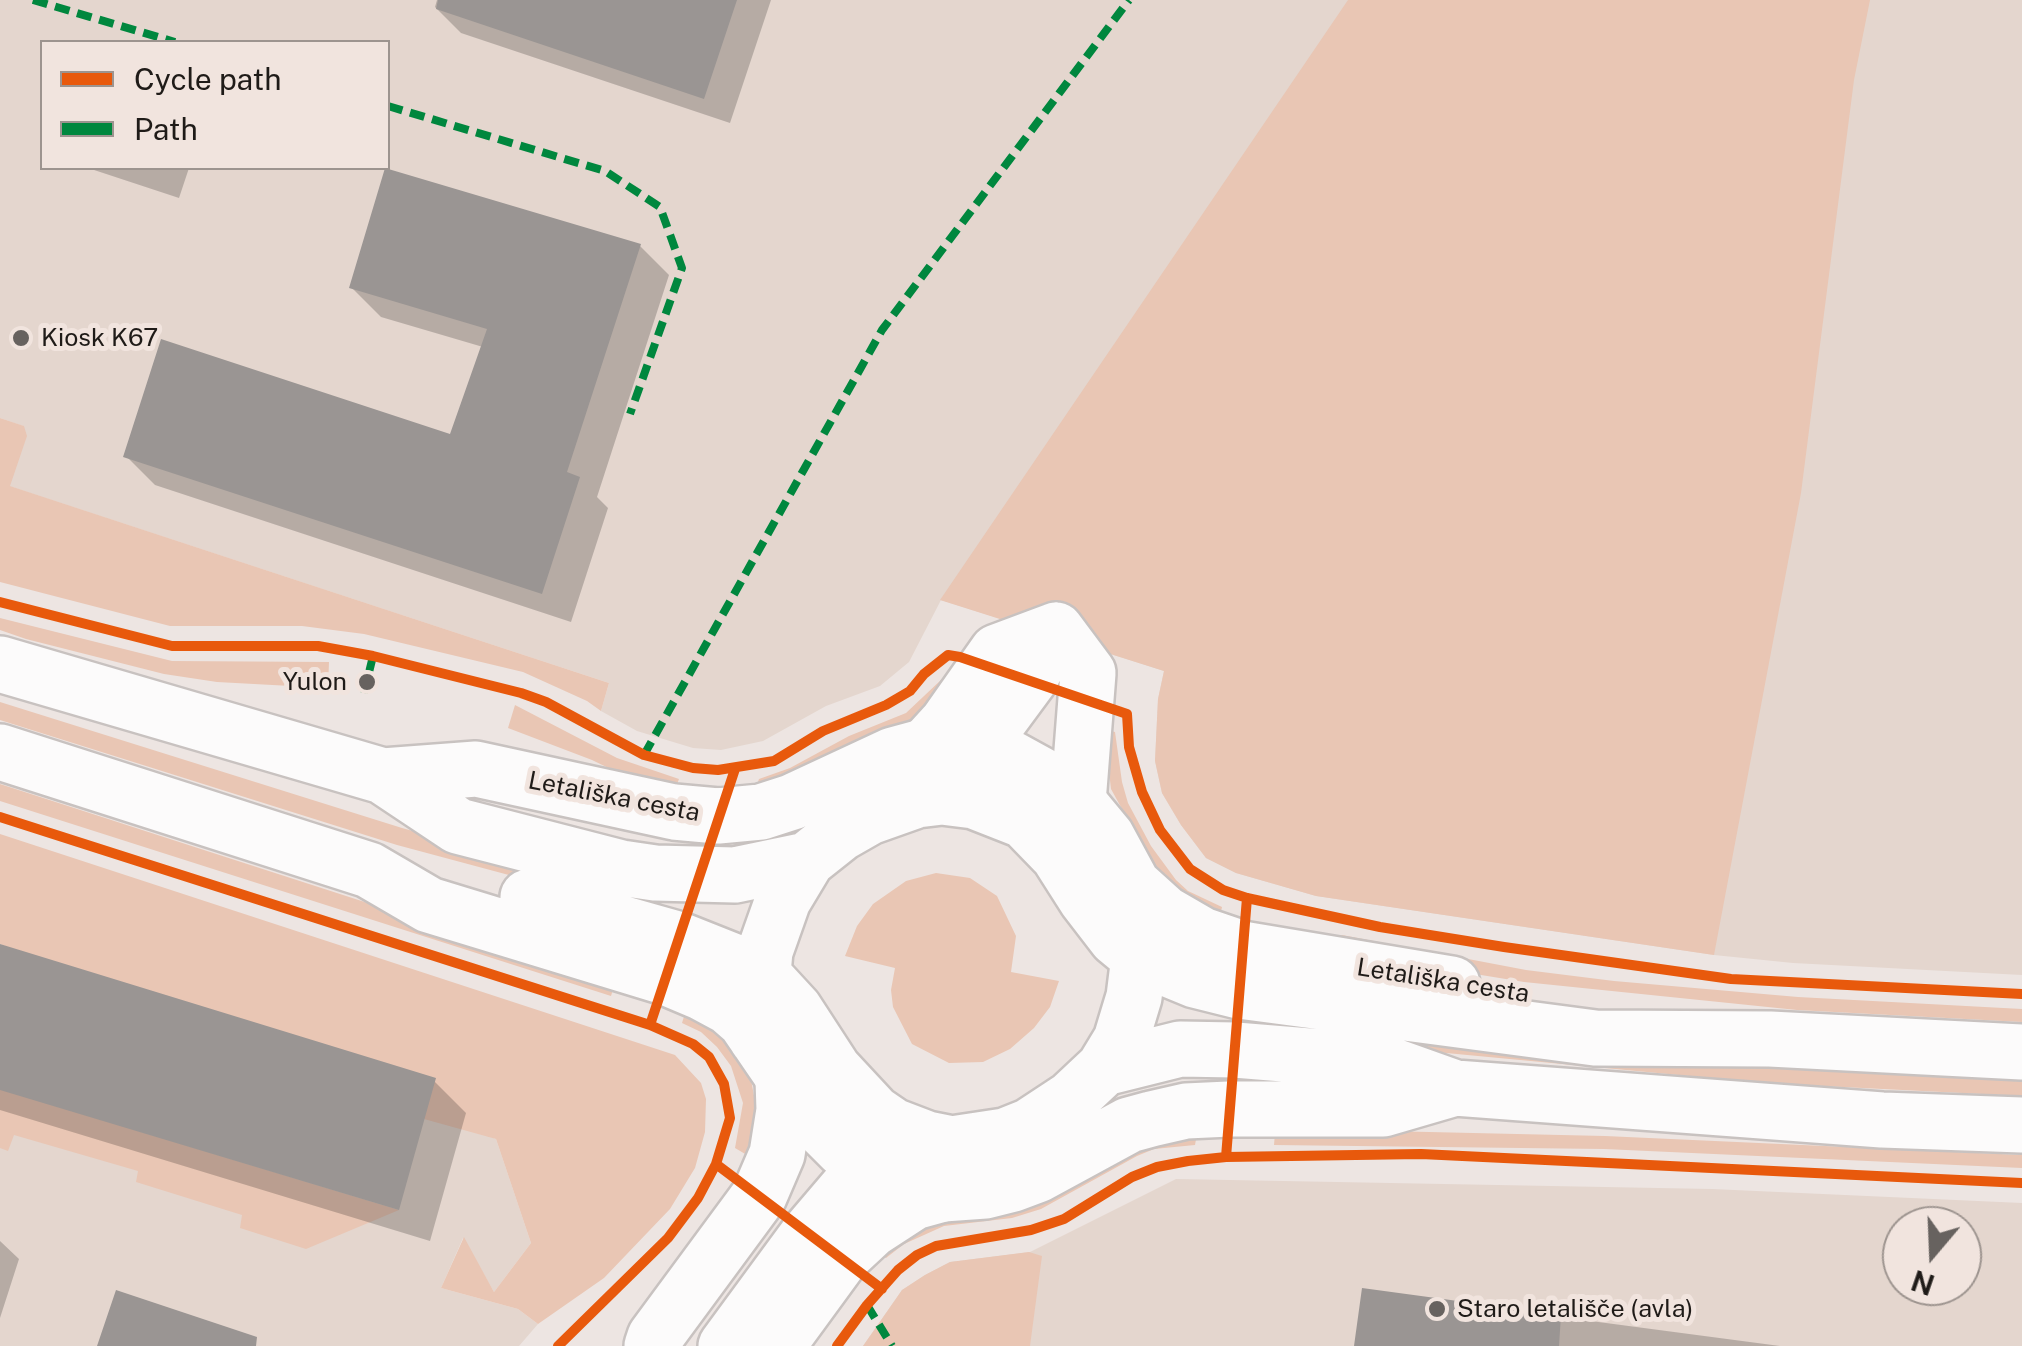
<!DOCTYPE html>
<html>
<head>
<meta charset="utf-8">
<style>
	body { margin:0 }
	#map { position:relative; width:2022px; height:1346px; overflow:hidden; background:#ede5e2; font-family:"Public Sans",sans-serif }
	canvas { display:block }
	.legend { position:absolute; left:40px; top:40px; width:350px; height:130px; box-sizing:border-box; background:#f1e4de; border:2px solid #9d948f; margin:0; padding:12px 18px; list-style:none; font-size:30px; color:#1f1b18 }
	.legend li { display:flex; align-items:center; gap:20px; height:50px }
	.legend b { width:50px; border:2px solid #9d948f }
	.north { position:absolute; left:1882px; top:1206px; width:100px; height:100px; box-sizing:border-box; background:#f1e4de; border:2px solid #9d948f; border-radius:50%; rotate:199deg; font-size:28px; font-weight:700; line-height:40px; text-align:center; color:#1f1b18 }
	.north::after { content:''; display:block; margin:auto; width:35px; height:45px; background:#67625f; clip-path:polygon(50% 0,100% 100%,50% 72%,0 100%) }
</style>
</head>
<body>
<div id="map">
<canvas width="2022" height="1346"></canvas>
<ul class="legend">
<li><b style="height:12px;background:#e8590c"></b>Cycle path</li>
<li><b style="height:12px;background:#00873e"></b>Path</li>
</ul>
<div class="north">N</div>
</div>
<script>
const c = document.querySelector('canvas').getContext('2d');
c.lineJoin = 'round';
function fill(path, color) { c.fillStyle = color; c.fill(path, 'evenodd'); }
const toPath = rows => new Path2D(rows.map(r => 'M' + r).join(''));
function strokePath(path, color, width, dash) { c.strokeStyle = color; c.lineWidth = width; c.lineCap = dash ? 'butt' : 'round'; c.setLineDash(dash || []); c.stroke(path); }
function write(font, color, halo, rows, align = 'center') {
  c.font = font + ' "Public Sans",sans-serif'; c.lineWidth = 10; c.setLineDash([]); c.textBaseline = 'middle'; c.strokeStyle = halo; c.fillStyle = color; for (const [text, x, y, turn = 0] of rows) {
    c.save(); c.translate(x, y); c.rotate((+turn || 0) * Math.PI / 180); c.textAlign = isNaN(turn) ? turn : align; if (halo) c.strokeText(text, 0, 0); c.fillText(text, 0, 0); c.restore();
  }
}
const built = toPath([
	[0,0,2022,0,2022,975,1793,963,1714,955,1316,896,1236,873,1206,858,1181,825,1162,793,1155,761,1158,699,1164,671,941,600,909,662,880,686,826,706,763,741,721,750,693,748,637,731,601,711,609,683,9,486,23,426,0,418],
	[42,42,388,42,388,168,42,168],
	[0,944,496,1139,531,1243,494,1292,463,1238,441,1288,518,1309,538,1324,519,1346,0,1346],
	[1176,1179,1712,1189,2022,1203,2022,1346,863,1346,902,1290,925,1275,950,1262,1030,1252],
	[1902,1226,1962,1226,1962,1286,1902,1286]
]);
const green = toPath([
	[1348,0,1870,0,1854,80,1801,493,1714,955,1316,896,1236,873,1206,858,1181,825,1162,793,1155,761,1158,699,1164,671,940,600],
	[0,418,24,426,27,436,10,486,609,683,601,711,587,701,523,672,364,634,302,626,170,626,0,582],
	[0,618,172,661,329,662,328,688,217,682,164,674,26,639,0,630],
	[942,679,951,682,913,720,754,793,759,779,790,768,849,736,906,713],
	[0,702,402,828,647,896,643,911,397,845,0,720],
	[515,705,617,758,679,779,675,790,627,777,592,760,508,728],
	[1104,729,1115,732,1122,782,1128,803,1151,846,1176,880,1188,891,1222,907,1220,916,1196,908,1155,869,1111,789],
	[0,784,615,983,611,996,0,801],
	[0,834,675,1055,701,1083,706,1099,705,1132,695,1168,670,1209,604,1278,538,1324,518,1309,441,1288,464,1237,494,1292,531,1243,496,1139,424,1119,0,944],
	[936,873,970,878,997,896,1016,936,1011,972,1059,981,1050,1007,1034,1028,1010,1049,983,1062,949,1063,912,1044,893,1007,891,990,895,968,845,956,857,926,873,904,906,881],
	[1342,935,1526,970,1614,981,1798,997,2022,1009,2022,1022,1797,1010,1524,982,1426,966,1336,937],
	[686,1010,703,1019,729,1043,750,1074,759,1123,752,1158,735,1148,743,1103,731,1066,717,1047,701,1032,682,1023],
	[1275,1014,1541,1048,1764,1067,2022,1081,2022,1096,1763,1083,1404,1049,1273,1032],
	[0,1089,399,1210,306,1249,240,1228,242,1215,136,1182,138,1171,14,1135,8,1151,0,1148],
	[1385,1131,1605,1136,2022,1155,2022,1168,1604,1149,1274,1145,1275,1133],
	[1197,1134,1195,1145,1154,1149,1137,1156,1041,1209,1012,1218,944,1226,904,1244,886,1258,876,1251,886,1242,1126,1149],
	[1029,1252,1042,1256,1030,1346,863,1346,902,1290,925,1275,950,1262]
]);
const shadow = toPath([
	[437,0,771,0,730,123,461,33,435,7],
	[88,168,189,168,179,198],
	[640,246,669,275,597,497,608,508,571,622,155,485,126,456,451,437,483,347,381,317,352,288],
	[0,947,434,1081,466,1113,430,1241,0,1110],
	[0,1241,19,1259,0,1318],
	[1364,1291,1780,1346,1357,1346]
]);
const building = toPath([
	[438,0,737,0,704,99,436,9],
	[385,168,641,244,567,472,580,477,542,594,123,457,161,339,450,434,487,329,349,288],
	[0,944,436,1078,399,1210,0,1090],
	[1362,1288,1561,1315,1559,1346,1354,1346],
	[116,1290,257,1337,256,1346,97,1346]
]);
const minor = toPath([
	[1056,630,1088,673,1078,802],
	[926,746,947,723,997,652,1056,630],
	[950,787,1029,680,1056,630]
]);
const tertiary = toPath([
	[652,1346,655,1337,759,1196,777,1154,784,1110,783,1079],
	[726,1346,809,1233,849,1186,896,1152,910,1146],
	[777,1346,842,1257,871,1230,914,1202,943,1194]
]);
const secondary = toPath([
	[0,664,383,776,458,826,621,868,655,873,735,875,807,860],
	[0,752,369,870,429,905,665,977,703,993,729,1007,745,1021,810,1116,843,1149,889,1178,943,1194,985,1191,1013,1184,1037,1175,1129,1125,1151,1119,1186,1111,1229,1109,1383,1109,1455,1088],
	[383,776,476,769,674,812,718,816,761,812,792,802,893,755,926,746,978,751,1012,759,1043,776,1078,802,1107,837,1133,885,1164,913,1202,935,1243,949,1452,984],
	[528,897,677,939,760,972,795,1010,834,1070,874,1113,893,1126,927,1139,952,1144,1005,1136,1030,1126,1071,1099,1104,1068,1121,1040,1134,997,1139,957,1136,923],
	[757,1039,765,951,783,900,807,860,841,833,869,817,917,800,942,797,974,801,1025,821,1058,855,1086,899,1116,938,1139,957,1195,980,1239,991,1595,1038,1770,1039,2022,1052],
	[1104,1068,1180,1049,1235,1050,1382,1062,1455,1088,1882,1120,2022,1125]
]);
const quiet = toPath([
	[33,0,175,42],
	[388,106,605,171,660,207,682,268,630,414],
	[364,693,373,656],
	[644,755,882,330,1129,0],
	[867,1305,892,1346]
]);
const cycleway = toPath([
	[0,602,172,646,318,646,373,656,521,693,546,702,644,755,693,768,718,770,774,761,823,731,886,705,910,691,924,674,948,655,960,657,1127,714,1129,747,1142,792,1160,830,1190,869,1223,890,1247,898,1380,927,1504,947,1731,979,2022,994],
	[0,817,650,1025,693,1044,709,1057,724,1084,730,1118,716,1164,698,1198,668,1238,558,1346],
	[650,1025,735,769],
	[1226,1157,1247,898],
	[716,1164,882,1289],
	[837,1346,867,1305,898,1270,917,1255,936,1246,1031,1230,1064,1219,1132,1177,1157,1167,1188,1161,1226,1157,1421,1154,2022,1183]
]);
const markers = [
	[21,338,10,"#67625f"],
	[367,682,10,"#67625f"],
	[1437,1309,10,"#67625f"]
];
const poiNames = [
	["Kiosk K67",41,338],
	["Yulon",347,682,"right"],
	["Staro letališče (avla)",1457,1309]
];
const streetNames = [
	["Letališka cesta",614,797,11],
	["Letališka cesta",1443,981,9]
];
fill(built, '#e4d6ce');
fill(green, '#e9c6b4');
fill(shadow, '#0003');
fill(building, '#9a9593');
strokePath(minor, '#c8c2c0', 60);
strokePath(tertiary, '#c8c2c0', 60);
strokePath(secondary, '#c8c2c0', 60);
strokePath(minor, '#fcfbfb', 55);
strokePath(tertiary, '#fcfbfb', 55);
strokePath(secondary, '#fcfbfb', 55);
strokePath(quiet, '#00873e', 8, [15, 8]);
strokePath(cycleway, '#e8590c', 10);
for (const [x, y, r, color] of markers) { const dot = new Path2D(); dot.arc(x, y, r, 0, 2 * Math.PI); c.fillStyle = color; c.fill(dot); strokePath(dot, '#f1e4de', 4); }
write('25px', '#1f1b18', '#f1e4de', poiNames, 'left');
write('25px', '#1f1b18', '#f1e4de', streetNames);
</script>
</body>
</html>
